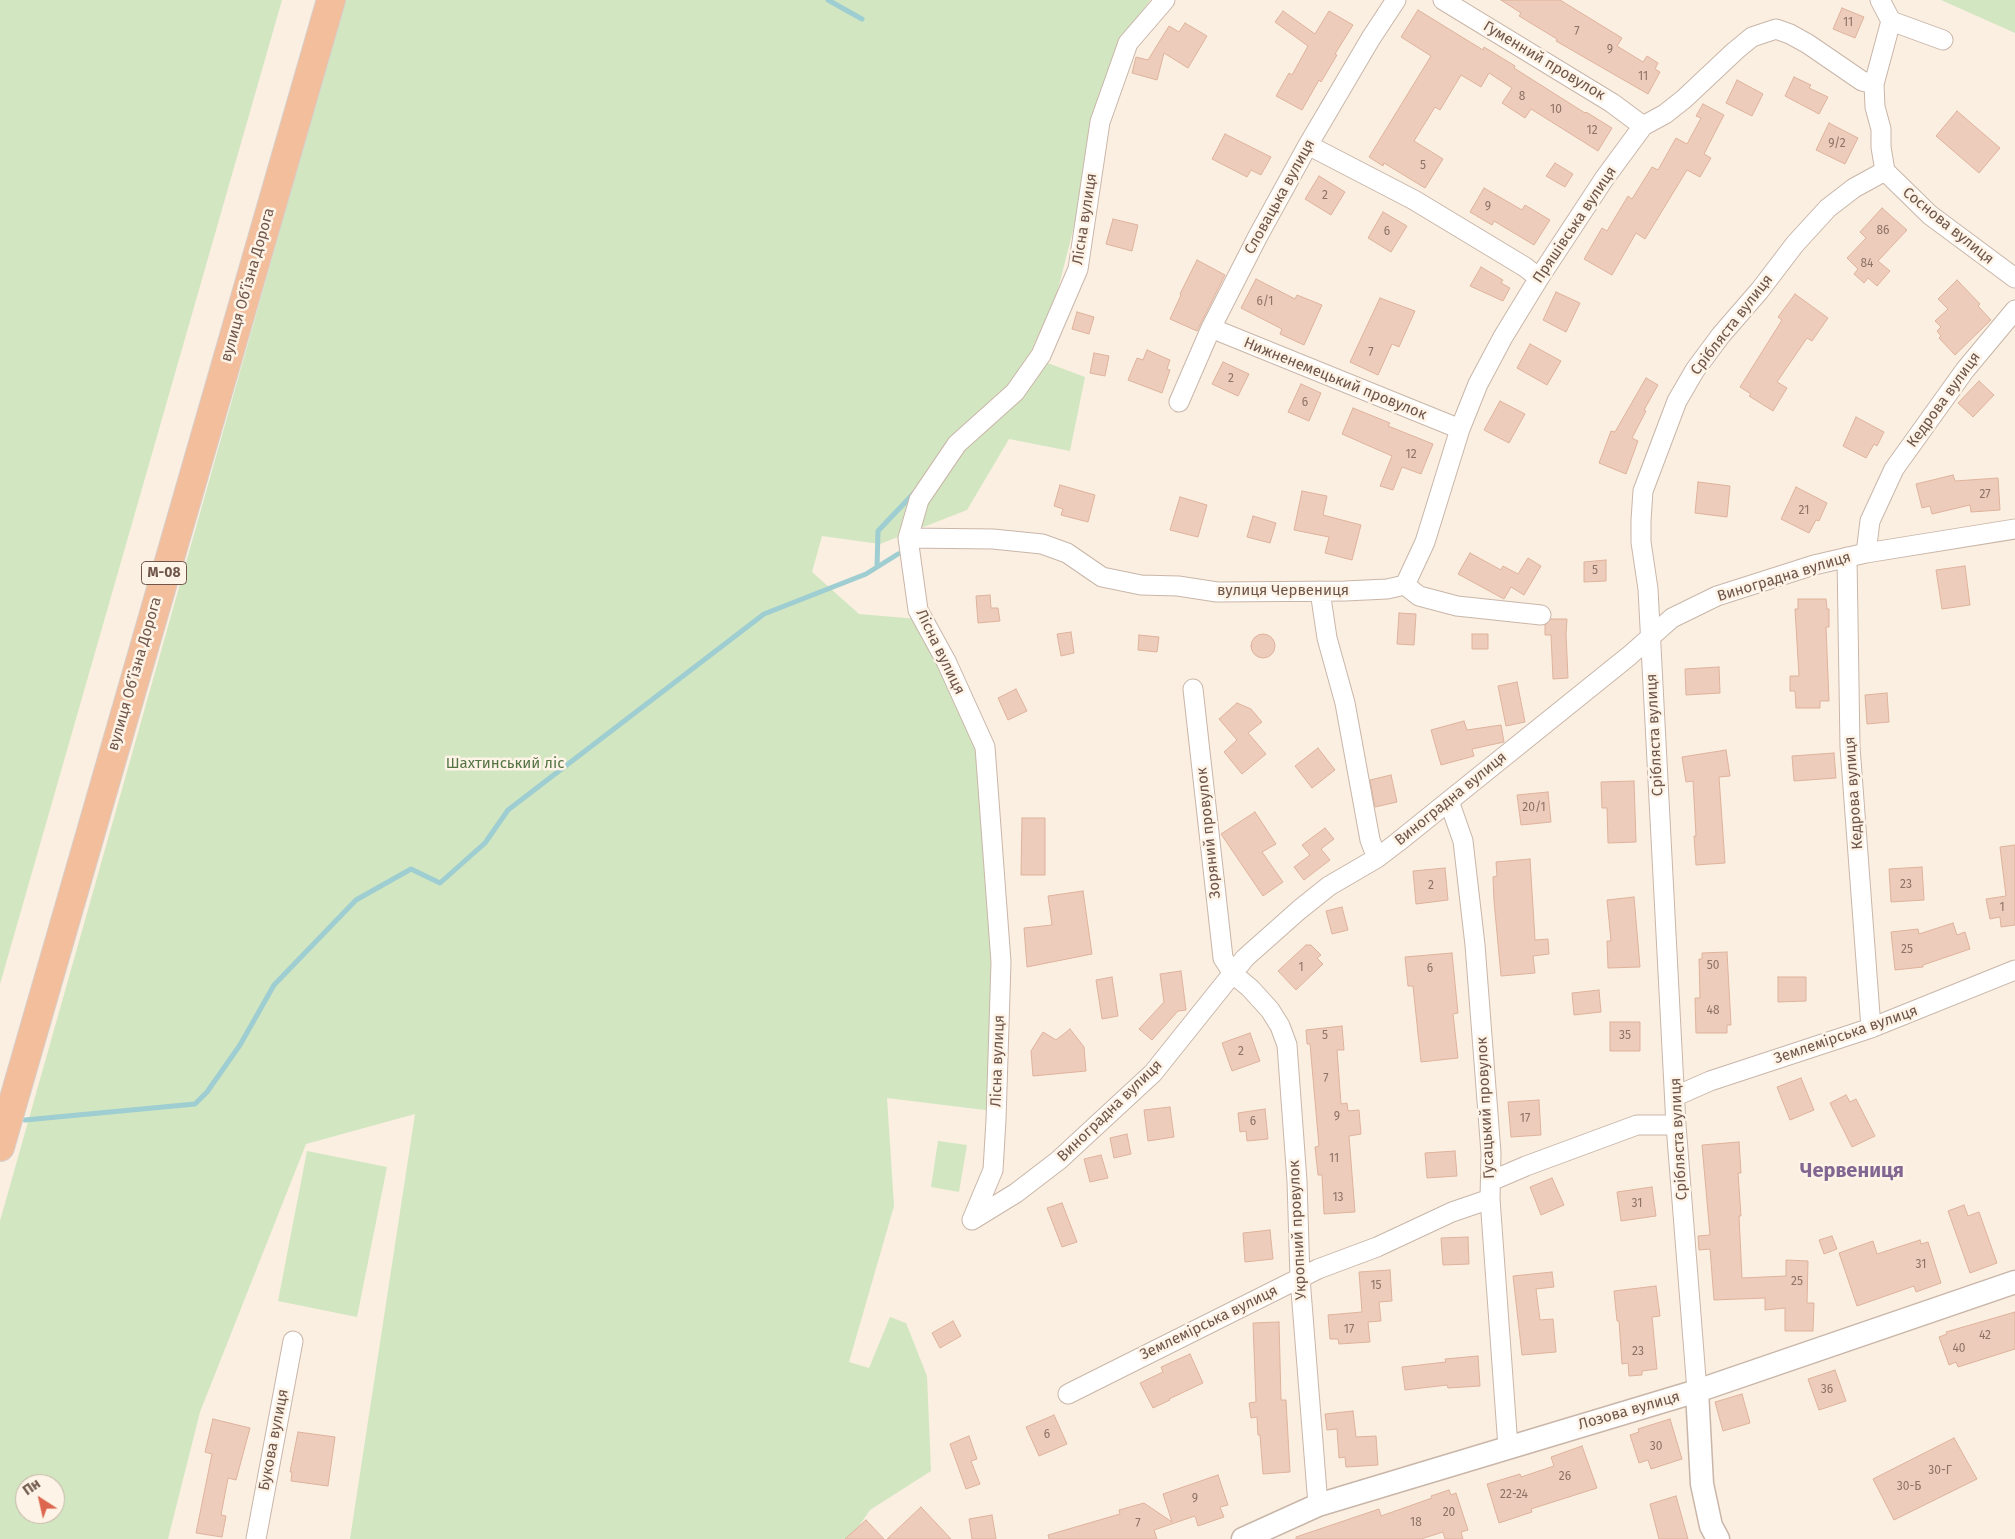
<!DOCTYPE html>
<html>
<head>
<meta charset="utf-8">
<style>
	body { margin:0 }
	#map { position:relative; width:2015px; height:1539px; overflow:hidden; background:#faefe1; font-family:"Fira Sans",sans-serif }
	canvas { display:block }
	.north { position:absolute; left:15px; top:1474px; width:50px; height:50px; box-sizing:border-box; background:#fdf3e6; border:1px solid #c4b4a8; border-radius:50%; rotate:325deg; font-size:14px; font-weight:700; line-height:20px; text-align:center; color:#6f554a }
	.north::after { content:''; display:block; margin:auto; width:18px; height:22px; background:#dc664e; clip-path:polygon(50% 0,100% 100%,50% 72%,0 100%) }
</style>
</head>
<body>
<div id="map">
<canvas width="2015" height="1539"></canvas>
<div class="north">Пн</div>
</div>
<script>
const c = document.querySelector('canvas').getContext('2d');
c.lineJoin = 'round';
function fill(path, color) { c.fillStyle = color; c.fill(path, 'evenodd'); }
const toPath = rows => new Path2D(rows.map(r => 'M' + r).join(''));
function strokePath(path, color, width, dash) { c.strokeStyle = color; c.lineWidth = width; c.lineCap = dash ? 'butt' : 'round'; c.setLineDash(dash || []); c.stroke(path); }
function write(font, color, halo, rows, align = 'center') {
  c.font = font + ' "Fira Sans",sans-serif'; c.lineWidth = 5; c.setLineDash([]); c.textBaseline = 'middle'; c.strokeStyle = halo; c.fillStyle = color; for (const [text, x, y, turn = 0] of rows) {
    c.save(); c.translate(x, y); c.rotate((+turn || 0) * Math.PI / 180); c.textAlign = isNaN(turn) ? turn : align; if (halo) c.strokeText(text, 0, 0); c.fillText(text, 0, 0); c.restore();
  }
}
const green = toPath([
	[0,0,282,0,0,984],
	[345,0,1150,0,1122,39,1057,293,1029,356,1085,377,1070,451,1009,439,967,510,880,544,822,536,812,572,859,614,918,619,971,713,993,806,993,1111,887,1098,894,1206,849,1362,869,1368,890,1317,906,1323,927,1376,931,1471,870,1510,850,1539,350,1539,415,1114,306,1144,200,1412,168,1539,0,1539,0,1221],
	[25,1484,55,1484,55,1514,25,1514],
	[1941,0,2015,0,2015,33],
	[938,1141,967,1145,959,1192,931,1187],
	[307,1151,387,1167,357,1317,278,1301]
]);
const stream = toPath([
	[828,0,862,19],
	[877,567,878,531,914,493],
	[25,1120,195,1104,207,1092,240,1045,274,985,356,900,411,869,440,883,485,843,508,810,764,614,866,574,898,554]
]);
const building = toPath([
	[1501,0,1560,0,1622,38,1617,46,1643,62,1647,56,1658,63,1655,69,1660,72,1648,94,1556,41,1557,39,1519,16,1521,13,1501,0],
	[1842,8,1864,17,1855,38,1833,29,1842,8],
	[1418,10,1483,50,1484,47,1515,66,1514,68,1585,113,1586,112,1612,128,1598,151,1531,109,1525,118,1502,103,1512,88,1489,73,1481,87,1461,75,1440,110,1435,107,1414,141,1443,159,1425,188,1384,163,1383,166,1369,157,1431,56,1401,37,1418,10],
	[1283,11,1315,34,1329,11,1353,25,1335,54,1337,55,1321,82,1319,80,1302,110,1276,96,1289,73,1292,75,1308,46,1275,22,1283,11],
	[1185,23,1207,36,1188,68,1164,53,1157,80,1132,73,1136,57,1148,60,1169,26,1179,32,1185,23],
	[1794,77,1811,85,1809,88,1828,97,1819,114,1785,96,1794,77],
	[1737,80,1763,94,1752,116,1726,103,1737,80],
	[1703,104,1724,115,1704,154,1711,158,1700,177,1687,170,1645,239,1636,233,1612,275,1584,259,1602,228,1607,231,1628,196,1632,199,1652,167,1658,170,1676,138,1687,144,1701,118,1696,116,1703,104],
	[1957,111,2000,148,1979,173,1936,136,1957,111],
	[1829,123,1858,138,1845,164,1816,150,1829,123],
	[1225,134,1271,157,1261,175,1251,170,1247,177,1212,159,1225,134],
	[1555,163,1573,174,1565,187,1546,176,1555,163],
	[1319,176,1345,192,1331,215,1305,199,1319,176],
	[1484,188,1522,210,1525,205,1550,220,1534,245,1494,221,1492,225,1470,212,1484,188],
	[1882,208,1907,230,1878,261,1890,271,1877,286,1868,278,1864,283,1854,274,1858,269,1847,258,1866,238,1860,232,1882,208],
	[1383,212,1407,226,1391,252,1368,238,1383,212],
	[1113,219,1138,225,1132,251,1106,244,1113,219],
	[1197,260,1225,275,1197,331,1170,319,1181,295,1180,294,1197,260],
	[1481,267,1503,280,1501,283,1510,288,1503,301,1470,286,1481,267],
	[1256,279,1295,299,1297,295,1322,305,1304,345,1280,334,1282,329,1241,308,1256,279],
	[1957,280,1980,304,1978,306,1991,320,1955,355,1939,338,1941,336,1937,331,1941,327,1935,321,1948,309,1938,299,1957,280],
	[1556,292,1580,303,1566,332,1543,320,1556,292],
	[1795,294,1828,318,1812,341,1807,338,1777,382,1787,388,1773,411,1749,396,1751,394,1740,387,1782,320,1778,317,1795,294],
	[1380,298,1415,311,1399,347,1392,344,1378,375,1350,362,1380,298],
	[1077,312,1094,317,1089,334,1072,329,1077,312],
	[1530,344,1561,361,1547,385,1517,368,1530,344],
	[1147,350,1170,360,1167,369,1170,370,1162,393,1128,380,1137,358,1143,360,1147,350],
	[1094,353,1109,356,1105,376,1090,373,1094,353],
	[1223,362,1249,374,1238,396,1212,384,1223,362],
	[1646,378,1658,385,1644,410,1646,411,1632,438,1638,441,1626,474,1599,463,1611,431,1615,432,1646,378],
	[1979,381,1994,395,1973,417,1958,403,1979,381],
	[1301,384,1321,393,1309,421,1288,412,1301,384],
	[1500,401,1525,414,1509,443,1484,430,1500,401],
	[1353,408,1390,423,1388,426,1433,444,1421,474,1402,467,1393,490,1380,486,1392,456,1342,434,1353,408],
	[1856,417,1884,432,1877,446,1874,444,1866,458,1843,446,1856,417],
	[1953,475,1955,481,1998,478,2000,510,1971,512,1970,505,1932,514,1930,506,1922,508,1916,484,1953,475],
	[1698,482,1730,486,1727,517,1695,513,1698,482],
	[1060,485,1095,495,1088,522,1061,515,1063,509,1054,506,1060,485],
	[1796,487,1827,503,1819,521,1816,520,1809,533,1781,519,1796,487],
	[1302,491,1327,496,1323,515,1361,525,1352,560,1325,553,1329,537,1294,530,1302,491],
	[1180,497,1207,505,1198,537,1170,530,1180,497],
	[1253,516,1276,523,1270,543,1247,537,1253,516],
	[1470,553,1501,570,1503,566,1518,574,1528,558,1541,566,1524,595,1511,587,1504,599,1458,574,1470,553],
	[1606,560,1606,581,1584,582,1584,562,1606,560],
	[1965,566,1970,605,1942,609,1936,570,1965,566],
	[990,595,991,608,998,608,1000,621,978,623,976,596,990,595],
	[1798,599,1826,599,1827,609,1829,609,1829,627,1826,627,1829,701,1820,701,1820,708,1796,708,1795,691,1790,691,1790,676,1799,676,1795,609,1798,609,1798,599],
	[1399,613,1416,614,1414,645,1397,644,1399,613],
	[1551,619,1567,619,1566,634,1568,678,1553,679,1551,635,1545,635,1545,625,1551,619],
	[1071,632,1074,653,1061,656,1057,634,1071,632],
	[1472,634,1488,634,1488,649,1472,649,1472,634],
	'1251 646a12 12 0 1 1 24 0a12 12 0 1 1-24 0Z',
	[1139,635,1159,637,1157,652,1138,650,1139,635],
	[1719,667,1720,693,1686,695,1685,669,1719,667],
	[1517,682,1525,722,1506,726,1498,686,1517,682],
	[1016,689,1027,711,1008,720,998,698,1016,689],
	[1887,693,1889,722,1867,724,1865,695,1887,693],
	[1237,703,1251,709,1262,722,1248,733,1266,754,1242,774,1224,752,1237,740,1219,719,1237,703],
	[1464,721,1467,730,1501,725,1504,742,1472,749,1474,756,1441,765,1431,730,1464,721],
	[1318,748,1335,770,1312,788,1295,766,1318,748],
	[1726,750,1730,776,1719,777,1725,863,1696,865,1694,836,1696,836,1693,781,1686,782,1682,757,1726,750],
	[1834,753,1836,778,1794,781,1792,756,1834,753],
	[1391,775,1397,802,1375,807,1370,780,1391,775],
	[1634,781,1636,842,1608,843,1607,808,1602,808,1601,782,1634,781],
	[1548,792,1551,822,1521,825,1517,795,1548,792],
	[1255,812,1276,844,1262,852,1283,882,1263,896,1221,834,1255,812],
	[1022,818,1045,818,1045,875,1021,875,1022,818],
	[1325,828,1334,839,1321,849,1330,860,1304,880,1294,867,1310,855,1302,845,1325,828],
	[2015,845,2015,925,2001,927,2000,917,1990,919,1986,899,2006,896,2000,847,2015,845],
	[1530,859,1535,940,1548,939,1549,954,1533,956,1535,973,1501,976,1494,901,1493,877,1497,876,1496,862,1530,859],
	[1922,867,1924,900,1891,902,1889,869,1922,867],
	[1445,868,1448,900,1416,904,1413,871,1445,868],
	[1083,891,1092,954,1027,967,1024,928,1052,925,1048,896,1083,891],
	[1634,897,1640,967,1608,968,1607,941,1611,941,1607,900,1634,897],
	[1342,907,1348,930,1332,934,1326,911,1342,907],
	[1953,923,1957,935,1965,932,1970,949,1923,965,1923,967,1895,970,1891,932,1918,929,1919,934,1953,923],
	[1306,945,1311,945,1321,955,1317,958,1323,964,1296,990,1278,971,1306,945],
	[1727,952,1731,1025,1727,1025,1727,1033,1696,1033,1695,998,1700,998,1699,959,1702,959,1702,953,1727,952],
	[1452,953,1458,1013,1453,1014,1458,1058,1421,1062,1413,986,1408,986,1405,957,1452,953],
	[1181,971,1186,1010,1178,1011,1152,1040,1139,1029,1164,1002,1160,974,1181,971],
	[1112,977,1118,1016,1102,1019,1096,980,1112,977],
	[1778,977,1806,977,1806,1001,1778,1002,1778,977],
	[1599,990,1601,1012,1574,1015,1572,993,1599,990],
	[1610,1022,1640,1022,1640,1051,1610,1051,1610,1022],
	[1342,1026,1344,1050,1337,1050,1341,1104,1347,1103,1348,1111,1359,1110,1361,1134,1349,1136,1355,1212,1324,1214,1322,1175,1318,1175,1315,1147,1319,1146,1310,1044,1307,1044,1306,1030,1342,1026],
	[1070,1029,1084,1047,1086,1071,1033,1076,1031,1051,1043,1032,1056,1040,1070,1029],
	[1250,1033,1260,1061,1232,1071,1222,1043,1250,1033],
	[1801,1078,1814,1110,1790,1120,1777,1087,1801,1078],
	[1846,1095,1850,1102,1856,1099,1875,1136,1852,1147,1830,1103,1846,1095],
	[1539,1100,1541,1135,1511,1137,1508,1102,1539,1100],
	[1170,1107,1174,1137,1148,1141,1144,1110,1170,1107],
	[1265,1109,1268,1139,1247,1141,1246,1131,1240,1132,1238,1113,1265,1109],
	[1127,1134,1131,1154,1114,1158,1110,1138,1127,1134],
	[1739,1142,1741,1173,1738,1173,1741,1216,1739,1216,1742,1278,1786,1276,1786,1260,1808,1261,1807,1303,1814,1303,1813,1331,1785,1331,1785,1308,1765,1310,1765,1298,1714,1300,1710,1249,1699,1250,1698,1236,1710,1235,1702,1145,1739,1142],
	[1455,1151,1457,1176,1427,1178,1425,1153,1455,1151],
	[1101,1155,1108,1178,1090,1182,1084,1159,1101,1155],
	[1552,1178,1564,1205,1541,1215,1530,1187,1552,1178],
	[1652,1187,1656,1216,1621,1221,1617,1192,1652,1187],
	[1062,1203,1077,1242,1062,1247,1047,1208,1062,1203],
	[1964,1205,1968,1216,1979,1212,1997,1263,1970,1273,1948,1211,1964,1205],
	[1270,1230,1273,1259,1245,1262,1243,1233,1270,1230],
	[1832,1236,1837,1249,1824,1254,1819,1240,1832,1236],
	[1468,1237,1469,1264,1443,1265,1441,1238,1468,1237],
	[1920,1240,1921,1244,1928,1242,1941,1283,1916,1292,1914,1286,1857,1306,1839,1253,1873,1241,1877,1254,1920,1240],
	[1390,1270,1392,1301,1379,1302,1381,1321,1368,1322,1370,1342,1339,1344,1338,1339,1330,1339,1328,1315,1362,1312,1359,1272,1390,1270],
	[1552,1272,1554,1287,1536,1289,1540,1320,1553,1319,1556,1352,1522,1355,1513,1276,1552,1272],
	[1656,1286,1660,1316,1652,1317,1657,1369,1642,1371,1642,1375,1629,1376,1628,1363,1622,1364,1619,1321,1617,1321,1614,1291,1656,1286],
	[2015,1312,2015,1349,1958,1367,1956,1362,1949,1365,1939,1337,1947,1334,1946,1332,2015,1312],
	[953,1321,961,1336,940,1348,932,1333,953,1321],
	[1279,1322,1281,1400,1286,1400,1290,1472,1263,1474,1260,1435,1258,1435,1257,1417,1251,1418,1249,1403,1256,1402,1253,1323,1279,1322],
	[1190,1354,1203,1383,1169,1399,1170,1400,1153,1408,1140,1383,1163,1372,1161,1367,1190,1354],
	[1478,1356,1480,1386,1448,1388,1447,1385,1405,1390,1402,1367,1446,1362,1445,1359,1478,1356],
	[1835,1370,1846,1401,1819,1410,1808,1379,1835,1370],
	[1742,1394,1750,1423,1723,1431,1715,1402,1742,1394],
	[1353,1411,1356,1437,1376,1436,1378,1465,1346,1467,1345,1457,1339,1458,1337,1429,1327,1430,1325,1414,1353,1411],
	[1054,1415,1067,1444,1039,1456,1026,1427,1054,1415],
	[213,1419,250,1428,236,1480,228,1478,221,1515,226,1516,222,1537,196,1533,212,1454,205,1452,213,1419],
	[1670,1419,1682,1459,1651,1469,1648,1460,1639,1463,1630,1435,1639,1432,1638,1429,1670,1419],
	[298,1432,335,1437,328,1486,291,1481,292,1472,290,1472,298,1432],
	[969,1436,977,1459,971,1461,980,1484,966,1489,950,1444,969,1436],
	[1954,1438,1977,1479,1894,1520,1873,1479,1954,1438],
	[1582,1446,1597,1488,1531,1509,1532,1512,1499,1523,1487,1484,1520,1474,1521,1477,1554,1466,1551,1457,1582,1446],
	[1218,1475,1228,1505,1220,1507,1224,1517,1198,1526,1195,1516,1154,1530,1157,1539,1049,1539,1048,1535,1120,1514,1119,1510,1144,1503,1172,1522,1163,1494,1218,1475],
	[1449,1490,1451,1495,1456,1493,1468,1530,1461,1532,1463,1539,1445,1539,1443,1532,1421,1539,1296,1539,1296,1537,1379,1509,1381,1516,1432,1498,1431,1496,1449,1490],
	[1676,1496,1688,1539,1659,1539,1650,1504,1676,1496],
	[921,1507,951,1539,887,1539,921,1507],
	[992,1515,996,1539,972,1539,969,1519,992,1515],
	[866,1520,884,1539,845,1539,866,1520]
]);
const minor = toPath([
	[1443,0,1612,103,1643,126],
	[1880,0,1891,21,1943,40],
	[1308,145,1414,200,1525,267,1539,278],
	[1885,171,1930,215,2015,278],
	[1211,328,1460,429],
	[1179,402,1211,328,1258,236,1308,145,1371,38,1396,0],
	[908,538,993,539,1042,544,1067,553,1102,577,1141,585,1178,586,1217,592,1345,591,1387,589,1405,585,1419,596,1457,606,1541,615],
	[1866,553,1870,521,1894,469,1965,370,2015,310],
	[1847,557,1850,747,1871,1028],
	[1405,585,1425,542,1460,429,1478,384,1503,337,1539,278,1604,179,1643,126,1665,114,1684,99,1735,51,1752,37,1776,29,1790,34,1808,44,1862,81,1874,84],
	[1320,591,1327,638,1345,703,1370,840,1377,858],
	[1193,689,1223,958,1233,974,1250,988,1270,1010,1280,1026,1287,1045,1297,1181,1300,1278,1318,1505],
	[1449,801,1463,841,1475,945,1491,1153,1490,1199,1508,1447],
	[1676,1096,1710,1081,1871,1028,2015,970],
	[1491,1181,1526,1166,1637,1125,1676,1125],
	[972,1220,993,1170,996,1120,1001,962,985,747,946,661,918,610,908,538,919,500,957,444,1015,392,1041,355,1078,269,1100,122,1128,43,1165,0],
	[972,1220,1016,1193,1059,1160,1153,1073,1245,958,1299,910,1329,886,1377,858,1398,842,1629,656,1672,618,1717,596,1814,565,1866,553,2015,529],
	[1697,1391,1676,1125,1648,589,1641,542,1641,520,1643,491,1677,401,1695,370,1721,335,1760,290,1795,244,1828,208,1854,188,1885,171,1881,147,1881,129,1875,107,1874,84,1891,21],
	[1068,1394,1318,1269,1377,1247,1452,1212,1490,1199],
	[256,1539,293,1341]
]);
const tertiary = toPath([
	[1697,1391,1702,1484,1711,1526,1718,1539],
	[1243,1539,1318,1505,1697,1391,2015,1282]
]);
const trunk = toPath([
	[0,1147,331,0]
]);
const numberNames = [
	["11",1848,23],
	["7",1577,32],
	["9",1610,50],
	["11",1643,77],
	["8",1522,97],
	["10",1556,110],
	["12",1592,131],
	["9/2",1837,144],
	["5",1423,166],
	["2",1325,196],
	["9",1488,207],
	["86",1883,231],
	["6",1387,232],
	["84",1867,264],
	["6/1",1265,302],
	["7",1371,353],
	["2",1231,379],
	["6",1305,403],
	["12",1411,455],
	["27",1985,495],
	["21",1804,511],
	["5",1595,571],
	["20/1",1534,808],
	["23",1906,885],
	["2",1431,886],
	["1",2002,908],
	["25",1907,950],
	["50",1713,966],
	["1",1301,968],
	["6",1430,969],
	["48",1713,1011],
	["5",1325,1036],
	["35",1625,1036],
	["2",1241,1052],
	["7",1326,1079],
	["9",1337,1117],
	["17",1525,1119],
	["6",1253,1122],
	["11",1334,1159],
	["13",1338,1198],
	["31",1637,1204],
	["31",1921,1265],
	["25",1797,1282],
	["15",1376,1286],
	["17",1349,1330],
	["42",1985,1336],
	["40",1959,1349],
	["23",1638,1352],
	["36",1827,1390],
	["6",1047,1435],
	["30",1656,1447],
	["30-Г",1940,1471],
	["26",1565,1477],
	["30-Б",1909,1487],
	["22-24",1514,1495],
	["9",1195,1499],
	["20",1449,1513],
	["18",1416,1523],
	["7",1138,1524]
];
const shields = [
	[164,573,45]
];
const shieldNames = [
	["М-08",164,573]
];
const streetNames = [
	["Гуменний провулок",1544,61,31],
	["Словацька вулиця",1280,197,-61],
	["Лісна вулиця",1085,219,-81],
	["Пряшівська вулиця",1575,225,-56],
	["Соснова вулиця",1948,226,39],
	["вулиця Обʼїзна Дорога",248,285,-74],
	["Срібляста вулиця",1732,325,-52],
	["Нижненемецький провулок",1335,379,22],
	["Кедрова вулиця",1944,400,-54],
	["Виноградна вулиця",1784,577,-17],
	["вулиця Червениця",1283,591],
	["Лісна вулиця",940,652,64],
	["вулиця Обʼїзна Дорога",135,674,-74],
	["Срібляста вулиця",1655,735,-93],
	["Кедрова вулиця",1854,793,-94],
	["Виноградна вулиця",1451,799,-39],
	["Зоряний провулок",1209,833,-96],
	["Землемірська вулиця",1846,1035,-19],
	["Лісна вулиця",998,1061,-88],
	["Гусацький провулок",1486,1108,-93],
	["Виноградна вулиця",1110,1111,-44],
	["Срібляста вулиця",1679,1139,-93],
	["Укропний провулок",1298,1230,-93],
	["Землемірська вулиця",1209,1323,-26],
	["Лозова вулиця",1629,1411,-16],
	["Букова вулиця",274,1440,-79]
];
const parkNames = [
	["Шахтинський ліс",505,764]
];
const districtNames = [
	["Червениця",1852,1171]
];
fill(green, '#d2e6c1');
strokePath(stream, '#9ecdd2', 5);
fill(building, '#edccbb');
strokePath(building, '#dfb29c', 1);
strokePath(minor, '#c9b6a9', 21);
strokePath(tertiary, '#c9b6a9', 25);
strokePath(trunk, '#d7cfcc', 30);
strokePath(minor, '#fff', 19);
strokePath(tertiary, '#fff', 22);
strokePath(trunk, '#f2be9c', 28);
write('12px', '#8e7366', null, numberNames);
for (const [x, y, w] of shields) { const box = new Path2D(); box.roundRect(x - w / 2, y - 11.5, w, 23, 4); c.fillStyle = '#fdf3e6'; c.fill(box); strokePath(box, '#6f554a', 1); }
write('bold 14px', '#6f554a', null, shieldNames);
write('15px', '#6f554a', '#fdf3e6', streetNames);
write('15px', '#547443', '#fdf3e6', parkNames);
write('bold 20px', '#816692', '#fdf3e6', districtNames);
</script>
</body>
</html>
